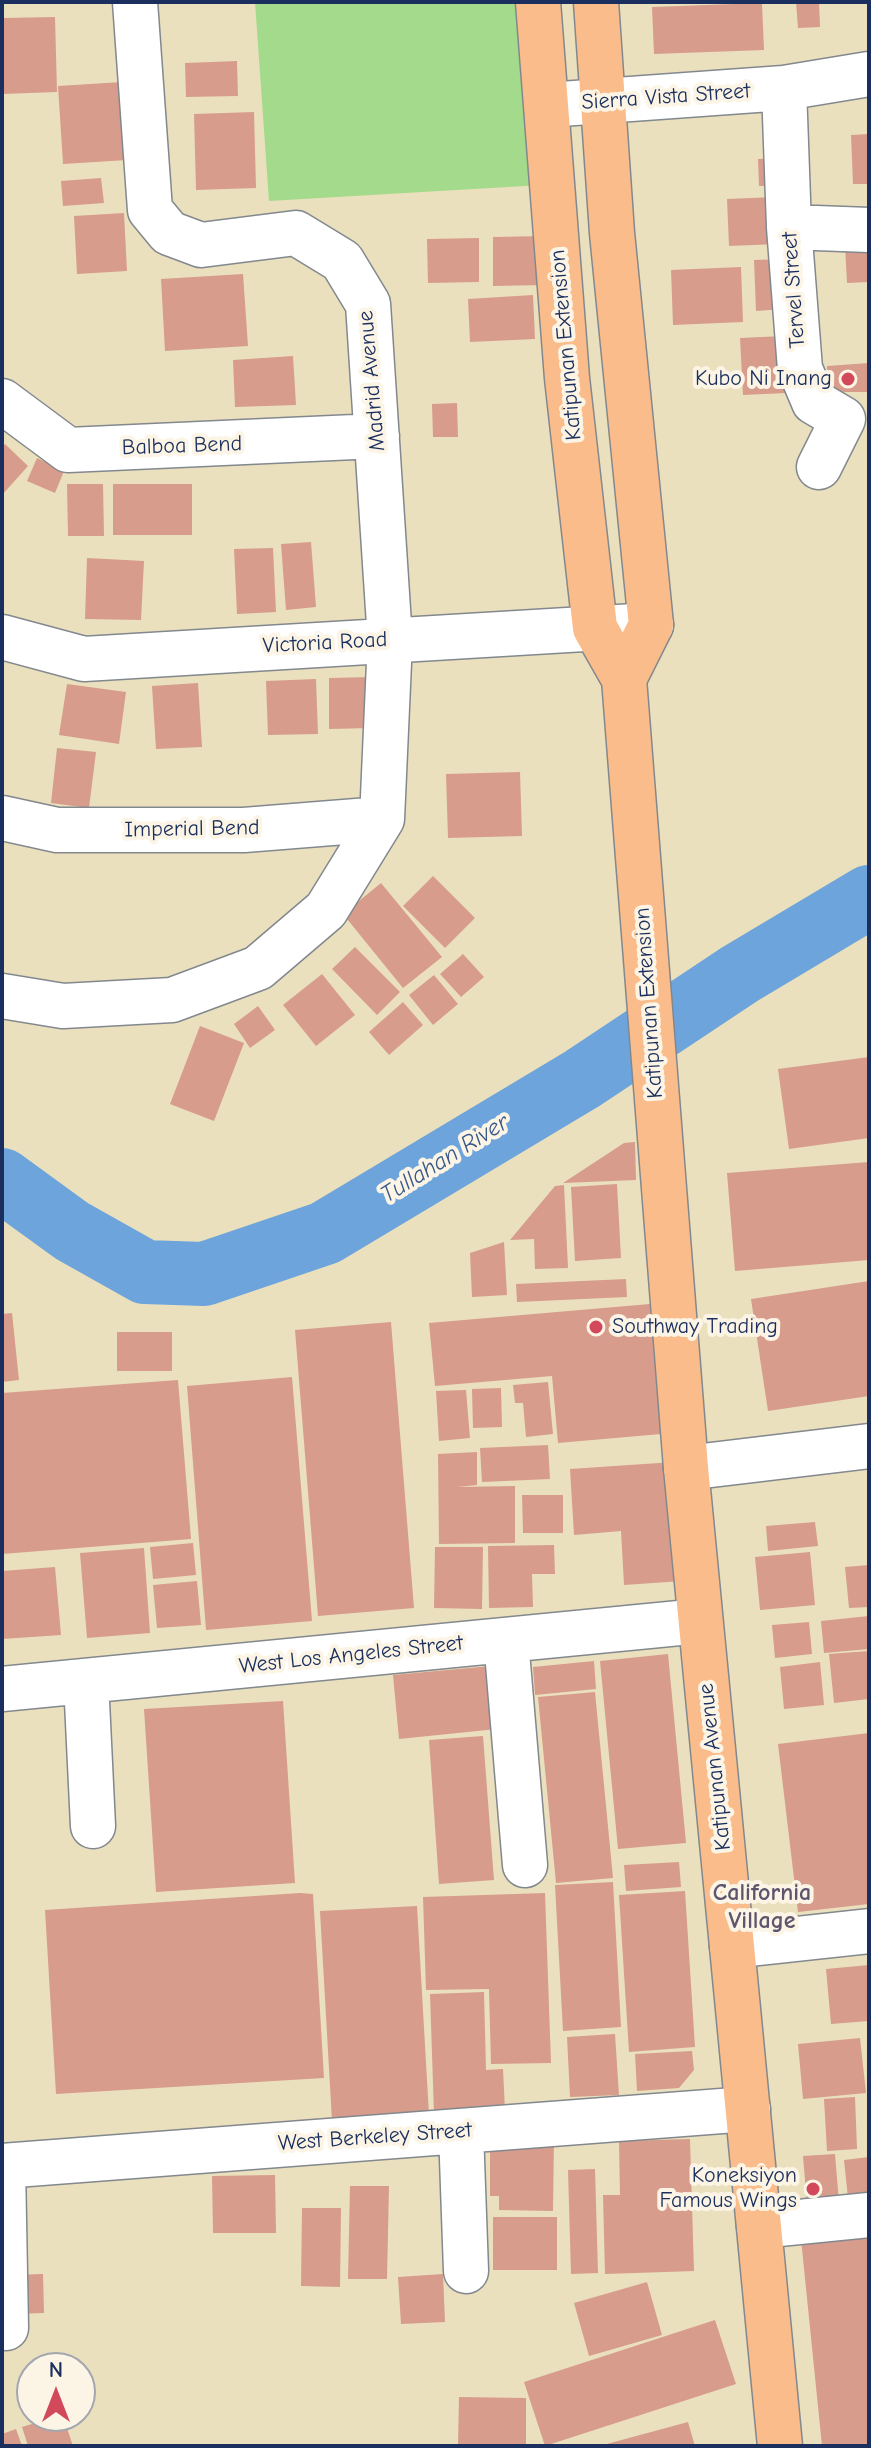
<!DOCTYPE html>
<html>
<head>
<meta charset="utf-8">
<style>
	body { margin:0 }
	#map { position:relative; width:871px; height:2448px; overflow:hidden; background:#eae0bd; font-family:"Comic Neue",sans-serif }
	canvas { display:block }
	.frame { position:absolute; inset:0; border:4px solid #1b2f5e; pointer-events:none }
	.north { position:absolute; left:16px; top:2352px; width:80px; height:80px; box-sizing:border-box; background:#fcf5e5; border:2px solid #a2a6af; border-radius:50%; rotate:0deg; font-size:22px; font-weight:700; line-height:32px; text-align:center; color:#1b2f5e }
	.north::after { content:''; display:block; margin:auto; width:28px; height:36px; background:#d1495b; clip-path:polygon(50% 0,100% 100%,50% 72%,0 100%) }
</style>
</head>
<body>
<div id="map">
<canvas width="871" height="2448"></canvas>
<div class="frame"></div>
<div class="north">N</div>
</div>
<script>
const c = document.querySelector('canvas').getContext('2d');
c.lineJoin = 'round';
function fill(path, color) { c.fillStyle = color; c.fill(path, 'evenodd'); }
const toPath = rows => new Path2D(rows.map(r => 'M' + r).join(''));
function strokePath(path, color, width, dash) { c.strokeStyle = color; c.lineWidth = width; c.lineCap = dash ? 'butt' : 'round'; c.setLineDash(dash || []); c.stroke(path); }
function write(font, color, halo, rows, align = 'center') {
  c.font = font + ' "Comic Neue",sans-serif'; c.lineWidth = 8; c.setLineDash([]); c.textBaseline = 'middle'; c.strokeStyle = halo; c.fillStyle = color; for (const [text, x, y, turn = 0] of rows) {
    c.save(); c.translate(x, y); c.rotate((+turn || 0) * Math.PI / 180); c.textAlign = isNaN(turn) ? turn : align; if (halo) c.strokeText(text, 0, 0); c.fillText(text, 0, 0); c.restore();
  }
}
const green = toPath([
	[255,2,525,2,542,185,269,201]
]);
const river = toPath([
	[2,1180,72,1231,145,1272,204,1274,325,1233,582,1079,740,974,869,897]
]);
const building = toPath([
	[796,2,819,2,820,27,798,28],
	[762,3,764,50,654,54,652,7],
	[55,17,57,92,2,94,2,18],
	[237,61,238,96,186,97,185,63],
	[122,82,127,160,63,164,58,86],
	[254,112,256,188,196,190,194,114],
	[869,134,869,184,853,184,851,135],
	[779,158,780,186,759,186,758,159],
	[101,178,104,203,63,206,61,181],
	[776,197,778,244,729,246,727,199],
	[124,213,127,271,77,274,74,216],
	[545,236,546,285,493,286,493,237],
	[479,238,479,282,428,283,427,239],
	[868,244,869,282,847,283,845,245],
	[783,259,785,309,756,311,754,260],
	[741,267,743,322,673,325,671,270],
	[243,274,248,346,165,351,161,279],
	[533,295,535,339,470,342,468,299],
	[783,336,786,393,743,395,740,338],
	[293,356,296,405,235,407,233,360],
	[869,363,869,392,828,392,827,366],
	[457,403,458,437,433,437,432,404],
	[5,444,28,466,2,495,2,448],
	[37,458,64,471,55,493,27,481],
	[67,484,103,484,104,536,68,536],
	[113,484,192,484,192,535,113,535],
	[311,542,316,607,286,610,281,544],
	[273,548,276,612,237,614,234,549],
	[87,558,144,561,141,620,85,619],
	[372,677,372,728,329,729,329,678],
	[316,679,318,734,268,735,266,681],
	[198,683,202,747,156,749,152,686],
	[67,684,126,692,119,744,59,735],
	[57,748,96,752,89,808,51,803],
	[520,772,522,836,448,838,446,774],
	[433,876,475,918,445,948,403,906],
	[381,883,442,957,403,988,343,914],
	[355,947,400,992,377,1015,332,969],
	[463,954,484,977,461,997,440,974],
	[322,974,355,1015,316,1046,283,1005],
	[434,975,458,1004,433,1025,409,995],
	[403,1002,423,1025,389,1055,369,1032],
	[258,1006,275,1030,250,1048,234,1024],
	[200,1026,244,1043,214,1121,170,1104],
	[869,1057,869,1138,789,1149,778,1069],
	[635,1142,636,1180,563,1183,624,1143],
	[869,1162,869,1260,735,1271,727,1173],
	[617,1184,621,1258,575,1261,571,1187],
	[564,1185,568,1268,535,1269,534,1239,510,1240,555,1186],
	[504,1242,507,1295,472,1297,470,1253],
	[626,1279,627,1297,517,1302,516,1284],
	[869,1281,869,1396,768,1411,751,1299],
	[650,1304,661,1434,558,1443,552,1376,435,1386,429,1323],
	[12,1313,19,1380,2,1382,2,1314],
	[391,1322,414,1608,318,1616,295,1330],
	[117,1332,172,1332,172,1371,117,1371],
	[292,1377,312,1621,206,1630,187,1386],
	[178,1380,191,1539,2,1554,2,1393],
	[548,1382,553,1434,526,1437,523,1403,515,1403,513,1385],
	[501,1388,502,1427,473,1428,472,1389],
	[466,1390,470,1438,439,1441,436,1391],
	[548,1445,550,1479,482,1482,480,1448],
	[477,1452,477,1485,457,1487,515,1486,515,1543,439,1544,438,1454],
	[674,1462,682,1581,624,1585,621,1531,574,1535,570,1469],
	[522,1495,563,1495,563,1533,523,1533],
	[815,1522,818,1546,768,1551,766,1526],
	[193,1543,196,1575,153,1579,150,1547],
	[554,1545,555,1574,532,1574,533,1607,489,1608,488,1546],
	[435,1547,483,1547,482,1609,434,1608],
	[144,1548,150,1633,87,1638,80,1553],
	[810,1552,815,1605,760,1610,755,1557],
	[869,1565,869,1607,849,1608,845,1567],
	[55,1567,61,1635,2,1639,2,1571],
	[197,1581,201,1625,157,1628,153,1585],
	[869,1616,869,1649,824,1653,821,1621],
	[809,1622,812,1654,775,1658,772,1625],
	[869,1651,869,1699,834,1703,829,1654],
	[668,1654,686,1843,618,1849,600,1661],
	[594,1661,596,1689,535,1695,533,1667],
	[820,1662,824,1705,784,1709,780,1667],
	[491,1666,497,1729,399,1739,393,1675],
	[595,1692,613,1878,556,1883,538,1697],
	[283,1701,295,1883,156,1892,144,1709],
	[869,1733,869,1904,798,1912,778,1744],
	[483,1736,494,1880,439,1884,429,1740],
	[679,1862,681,1887,626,1891,624,1865],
	[613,1882,621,2027,563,2031,555,1885],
	[685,1891,695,2047,629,2052,619,1895],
	[300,1893,313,1894,324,2078,56,2094,45,1910],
	[545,1893,551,2063,491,2064,489,1989,426,1990,423,1897],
	[417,1906,429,2115,332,2121,320,1911],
	[869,1965,869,2021,831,2024,826,1969],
	[484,1992,486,2070,503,2069,505,2111,434,2114,430,1994],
	[615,2034,619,2095,570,2097,567,2037],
	[860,2038,866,2093,803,2099,798,2044],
	[692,2051,694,2070,679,2088,637,2091,635,2054],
	[855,2097,857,2149,827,2151,824,2099],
	[490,2136,554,2137,553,2211,499,2210,499,2196,490,2196],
	[690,2139,694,2271,605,2274,603,2195,620,2195,619,2141],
	[835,2154,839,2202,807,2204,803,2156],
	[869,2157,869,2195,848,2198,844,2160],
	[595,2169,598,2273,571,2274,568,2170],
	[275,2175,276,2233,213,2233,212,2176],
	[350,2186,389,2186,387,2279,348,2279],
	[302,2208,341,2208,340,2287,301,2286],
	[493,2217,557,2217,557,2270,493,2270],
	[869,2232,869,2446,822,2446,801,2239],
	[43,2274,44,2313,12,2314,10,2275],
	[443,2274,445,2322,401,2324,398,2277],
	[647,2282,662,2335,589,2356,574,2303],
	[715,2320,736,2384,545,2446,524,2382],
	[459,2397,526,2398,526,2446,458,2446],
	[58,2416,63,2416,73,2446,28,2446,22,2427],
	[688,2422,695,2446,603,2446,603,2445],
	[16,2429,22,2446,2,2446,2,2434]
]);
const minor = toPath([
	[784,88,789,227,800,369,814,402,843,419,819,467],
	[547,105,784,88,869,74],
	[789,227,869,230],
	[2,401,68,450,377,436],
	[2,637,84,659,651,625],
	[2,818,57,830,244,830,382,819],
	[2,996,63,1006,172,1000,258,968,326,910,382,819,390,640,368,304,342,261,296,233,201,245,169,233,150,210,135,2],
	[686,1468,869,1446],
	[506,1640,525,1865],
	[86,1681,93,1826],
	[2,1689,700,1621],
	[732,1946,869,1931],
	[461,2131,466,2271],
	[2,2166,748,2109],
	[3,2166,6,2328],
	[759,2226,869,2215]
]);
const major = toPath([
	[538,2,567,378,595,628,624,679,686,1468,780,2446],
	[596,2,612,233,651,625,624,679]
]);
const markers = [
	[848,379,8,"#d1495b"],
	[596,1327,8,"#d1495b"],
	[813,2189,8,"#d1495b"]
];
const streetNames = [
	["Sierra Vista Street",666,97,-4],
	["Tervel Street",794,290,-94],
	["Katipunan Extension",566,345,-95],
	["Madrid Avenue",372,381,-95],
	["Balboa Bend",182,446,-2],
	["Victoria Road",325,643,-3],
	["Imperial Bend",192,829,-1],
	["Katipunan Extension",649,1003,-94],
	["West Los Angeles Street",351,1655,-6],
	["Katipunan Avenue",715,1767,-96],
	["West Berkeley Street",375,2137,-4]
];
const poiNames = [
	["Kubo Ni Inang",832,379],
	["Southway Trading",612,1327,"left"],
	["Koneksiyon",797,2176],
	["Famous Wings",797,2201]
];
const waterNames = [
	["Tullahan River",445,1159,-32]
];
const neighbourhoodNames = [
	["California",762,1893],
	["Village",762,1921]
];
fill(green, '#a3da8b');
strokePath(river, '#6da4db', 64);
fill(building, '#d79c8c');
strokePath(minor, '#82888e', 47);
strokePath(major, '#82888e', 47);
strokePath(minor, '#fff', 44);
strokePath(major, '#fabc8b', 44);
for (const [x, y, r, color] of markers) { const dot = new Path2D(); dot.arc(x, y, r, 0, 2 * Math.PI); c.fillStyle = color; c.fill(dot); strokePath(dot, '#fcf5e5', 3); }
write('22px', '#1b2f5e', '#fcf5e5', streetNames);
write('22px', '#1b2f5e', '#fcf5e5', poiNames, 'right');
write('italic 24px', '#38588a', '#fcf5e5', waterNames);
write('bold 24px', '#5d556e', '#fcf5e5', neighbourhoodNames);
</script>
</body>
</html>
